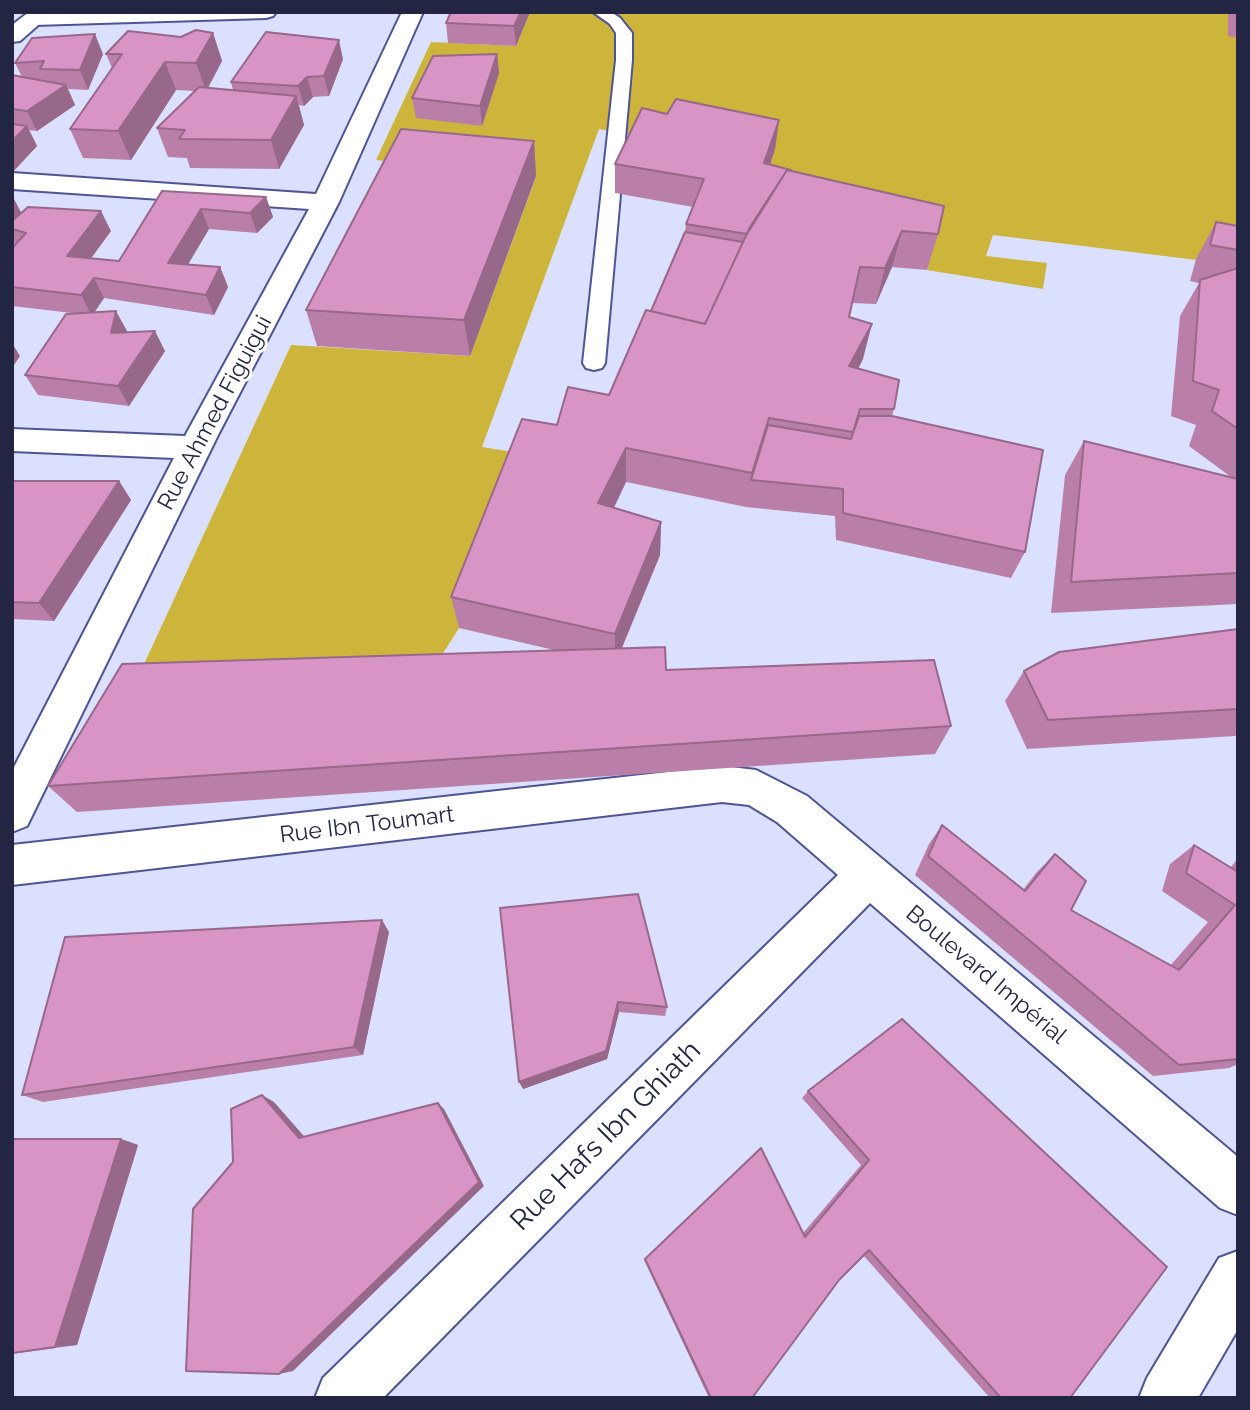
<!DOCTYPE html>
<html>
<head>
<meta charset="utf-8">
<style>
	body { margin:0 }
	#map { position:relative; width:1250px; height:1410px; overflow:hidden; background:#dae0fe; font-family:Raleway,sans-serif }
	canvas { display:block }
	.frame { position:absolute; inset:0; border:14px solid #232642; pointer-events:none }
</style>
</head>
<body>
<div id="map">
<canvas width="1250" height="1410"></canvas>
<div class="frame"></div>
</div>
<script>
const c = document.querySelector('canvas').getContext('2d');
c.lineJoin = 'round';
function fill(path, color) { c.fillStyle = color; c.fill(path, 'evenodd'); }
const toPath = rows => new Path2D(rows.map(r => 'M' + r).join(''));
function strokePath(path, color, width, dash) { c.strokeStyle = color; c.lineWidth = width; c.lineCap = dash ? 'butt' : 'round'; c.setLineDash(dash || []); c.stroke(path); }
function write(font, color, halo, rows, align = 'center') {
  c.font = font + ' Raleway,sans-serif'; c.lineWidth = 6; c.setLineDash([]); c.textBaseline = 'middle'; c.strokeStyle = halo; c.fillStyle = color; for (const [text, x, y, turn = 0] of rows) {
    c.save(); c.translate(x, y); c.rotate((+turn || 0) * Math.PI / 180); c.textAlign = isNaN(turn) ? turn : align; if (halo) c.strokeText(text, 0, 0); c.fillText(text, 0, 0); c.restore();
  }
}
const green = toPath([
	[530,12,1238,12,1238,265,993,235,986,256,1047,263,1043,289,927,270,933,242,641,137,599,129,482,447,526,454,459,628,423,685,128,699,291,345,470,356,536,177,376,160,431,42,516,46]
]);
const service = toPath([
	[593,12,611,12,620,18,632,33,632,60,605,363,602,368,594,370,586,368,583,363,616,60,616,33,610,24,593,12]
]);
const minor = toPath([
	[48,12,276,12,273,16,266,18,34,25,27,23,23,19,27,15,48,12],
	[402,12,423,12,339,202,218,435,27,826,12,832,12,771,174,458,12,451,12,429,185,436,309,209,12,189,12,173,316,194,402,12],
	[722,766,756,770,807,796,1238,1157,1238,1215,1220,1208,870,903,383,1398,315,1398,323,1378,838,875,777,822,749,805,722,802,12,885,12,845,722,766],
	[1238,1251,1238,1329,1198,1398,1139,1398,1147,1378,1219,1258,1238,1251]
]);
const tertiary = toPath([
	[29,12,53,12,20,41,12,42,12,25,29,12]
]);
const wall = toPath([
	[451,12,530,12,516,46,448,43,446,23],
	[1228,12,1238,12,1238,38,1228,36],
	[213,33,222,61,208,88,233,90,231,82,343,59,329,96,313,97,304,106,299,105,304,125,279,169,190,168,187,158,168,157,157,128,195,91,176,90,131,160,83,158,70,129,112,68,106,54,181,37],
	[103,54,88,90,68,89,75,105,37,131,29,130,37,146,12,172,12,75,22,77,15,63],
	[497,54,499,73,482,126,416,118,412,98],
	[667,114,779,120,775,149,770,165,791,171,938,234,927,270,892,267,876,304,852,303,849,317,863,359,858,369,894,409,892,416,1025,552,1011,578,836,540,835,516,746,507,626,482,614,508,661,522,660,555,622,648,666,670,951,726,935,754,77,812,48,786,554,650,459,628,451,597,557,425,609,395,651,311,685,232,686,224,693,207,615,193,615,164],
	[534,141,536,176,470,356,317,346,306,310],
	[162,191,266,197,273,217,257,233,209,229,188,264,220,267,228,287,214,315,104,298,94,312,127,331,126,332,165,351,129,406,38,395,25,375,72,313,12,306,12,248,15,244,12,238,12,197,21,213,111,231,91,258,119,261],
	[1216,222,1238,226,1238,604,1051,613,1065,475,1084,441,1231,477,1189,446,1196,425,1171,416,1180,316,1199,283,1190,281,1196,259],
	[12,481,119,481,131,500,54,621,12,619],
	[1238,629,1238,733,1235,736,1027,749,1005,701,1024,671],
	[942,825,1023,890,1036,873,1055,854,1071,910,1170,966,1208,922,1162,891,1170,864,1194,845,1231,867,1238,858,1238,1064,1229,1068,1153,1076,915,875,929,844],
	[500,908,667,1007,665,1016,619,1012,607,1059,523,1089],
	[389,932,363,1055,43,1102,22,1095],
	[902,1019,1070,1398,990,1398,863,1255,839,1280,752,1398,709,1398,644,1260,645,1259,803,1233,861,1165,802,1098,808,1091],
	[12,1139,121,1139,138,1145,77,1345,12,1354]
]);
const shadedWall = toPath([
	[521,12,530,12,516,46,514,26],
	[213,33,222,61,206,91,196,63],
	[95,34,103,54,88,90,80,70],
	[339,40,343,59,329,96,324,76],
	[497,54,499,73,482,126,480,106],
	[165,62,176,90,131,160,118,131],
	[307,77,313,97,304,106,298,86],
	[66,85,75,105,37,131,27,111],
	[296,96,304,125,279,169,271,140],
	[779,120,775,149,761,192,764,163],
	[27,126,37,146,13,172,12,141],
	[534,141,536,176,470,356,464,320],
	[13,197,24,218,12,229,12,198],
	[266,197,273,217,257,233,250,213],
	[201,209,209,229,177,283,168,263],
	[101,211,111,231,78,276,67,256],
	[902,231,892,267,876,304,885,268],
	[220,267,228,287,214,315,206,295],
	[94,278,104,298,92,316,81,295],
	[116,311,127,331,121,353,111,333],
	[872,324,863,359,841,402,849,366],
	[155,331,165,351,129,406,118,386],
	[12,343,20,356,12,368],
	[626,448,626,482,599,537,598,503],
	[119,481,131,500,54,621,39,603],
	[661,522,660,555,615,664,615,634],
	[382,920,389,932,363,1055,354,1047],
	[618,1002,619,1012,607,1059,523,1089,519,1082],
	[262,1095,274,1102,310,1143,299,1138],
	[438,1103,444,1109,484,1186,293,1371,279,1374],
	[121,1139,138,1145,77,1345,55,1347]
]);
const building = toPath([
	[451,12,521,12,514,26,446,23,451,12],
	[196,30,213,33,196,63,165,62,118,131,70,129,122,54,106,54,128,31,181,37,196,30],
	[266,32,339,40,324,76,307,77,298,86,231,82,266,32],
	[95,34,80,70,40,69,44,61,15,63,32,38,95,34],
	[497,54,480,106,412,98,433,56,497,54],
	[12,75,66,85,27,111,12,109,12,75],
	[199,87,296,96,271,140,179,139,185,130,157,128,199,87],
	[676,99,779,120,764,163,791,170,790,171,787,170,747,234,686,224,704,179,615,164,642,108,667,114,676,99],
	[12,124,27,126,12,141,12,124],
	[401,129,534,141,464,320,306,310,401,129],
	[787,170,944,206,938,234,902,231,885,268,860,267,849,317,872,324,849,366,899,380,894,409,860,409,853,432,769,418,752,473,626,448,598,503,661,522,615,634,451,597,522,419,557,425,568,387,609,395,646,310,705,324,750,227,787,170],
	[162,191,266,197,250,213,201,209,168,263,220,267,206,295,94,278,81,295,12,287,12,248,26,233,12,229,12,221,28,207,101,211,67,256,119,261,162,191],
	[1216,222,1238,226,1238,250,1210,245,1216,222],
	[685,232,743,242,705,324,651,311,685,232],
	[1238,268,1238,429,1212,411,1219,390,1193,381,1200,280,1238,268],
	[116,311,111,333,155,331,118,386,25,375,66,314,116,311],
	[859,416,892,416,1043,450,1025,552,843,513,843,489,751,480,768,425,851,439,859,416],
	[1084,441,1238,479,1238,573,1071,582,1084,441],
	[12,481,119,481,39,603,12,602,12,481],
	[1238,629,1238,709,1048,720,1024,671,1059,652,1238,629],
	[665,647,666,670,934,660,951,726,48,786,122,664,665,647],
	[942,825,1025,891,1055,854,1086,881,1071,910,1179,970,1235,905,1186,873,1194,845,1238,872,1238,1059,1179,1065,928,856,942,825],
	[638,894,667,1007,618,1002,606,1051,519,1082,500,908,638,894],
	[382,920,354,1047,22,1095,65,937,382,920],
	[902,1019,1167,1267,1070,1398,1001,1398,869,1250,839,1280,752,1398,711,1398,645,1259,761,1148,805,1237,869,1160,808,1091,902,1019],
	[262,1095,299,1138,438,1103,479,1182,279,1374,186,1371,193,1209,233,1162,231,1109,262,1095],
	[12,1139,121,1139,55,1347,12,1353,12,1139]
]);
const streetNames = [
	["Rue Ahmed Figuigui",215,413,-62],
	["Rue Ibn Toumart",367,825,-7],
	["Boulevard Impérial",986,975,40]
];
const nearStreetnames = [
	["Rue Hafs Ibn Ghiath",606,1136,-45]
];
fill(green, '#cdb53c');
strokePath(service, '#4e5494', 4);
strokePath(minor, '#4e5494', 4);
strokePath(tertiary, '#4e5494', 4);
fill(service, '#fff');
fill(minor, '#fff');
fill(tertiary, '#fff');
fill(wall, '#ba7fa9');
fill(shadedWall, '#97688a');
fill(building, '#d894c5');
strokePath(building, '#97688a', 2);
write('23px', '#232642', '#fff', streetNames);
write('28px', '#232642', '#fff', nearStreetnames);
</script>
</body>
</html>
